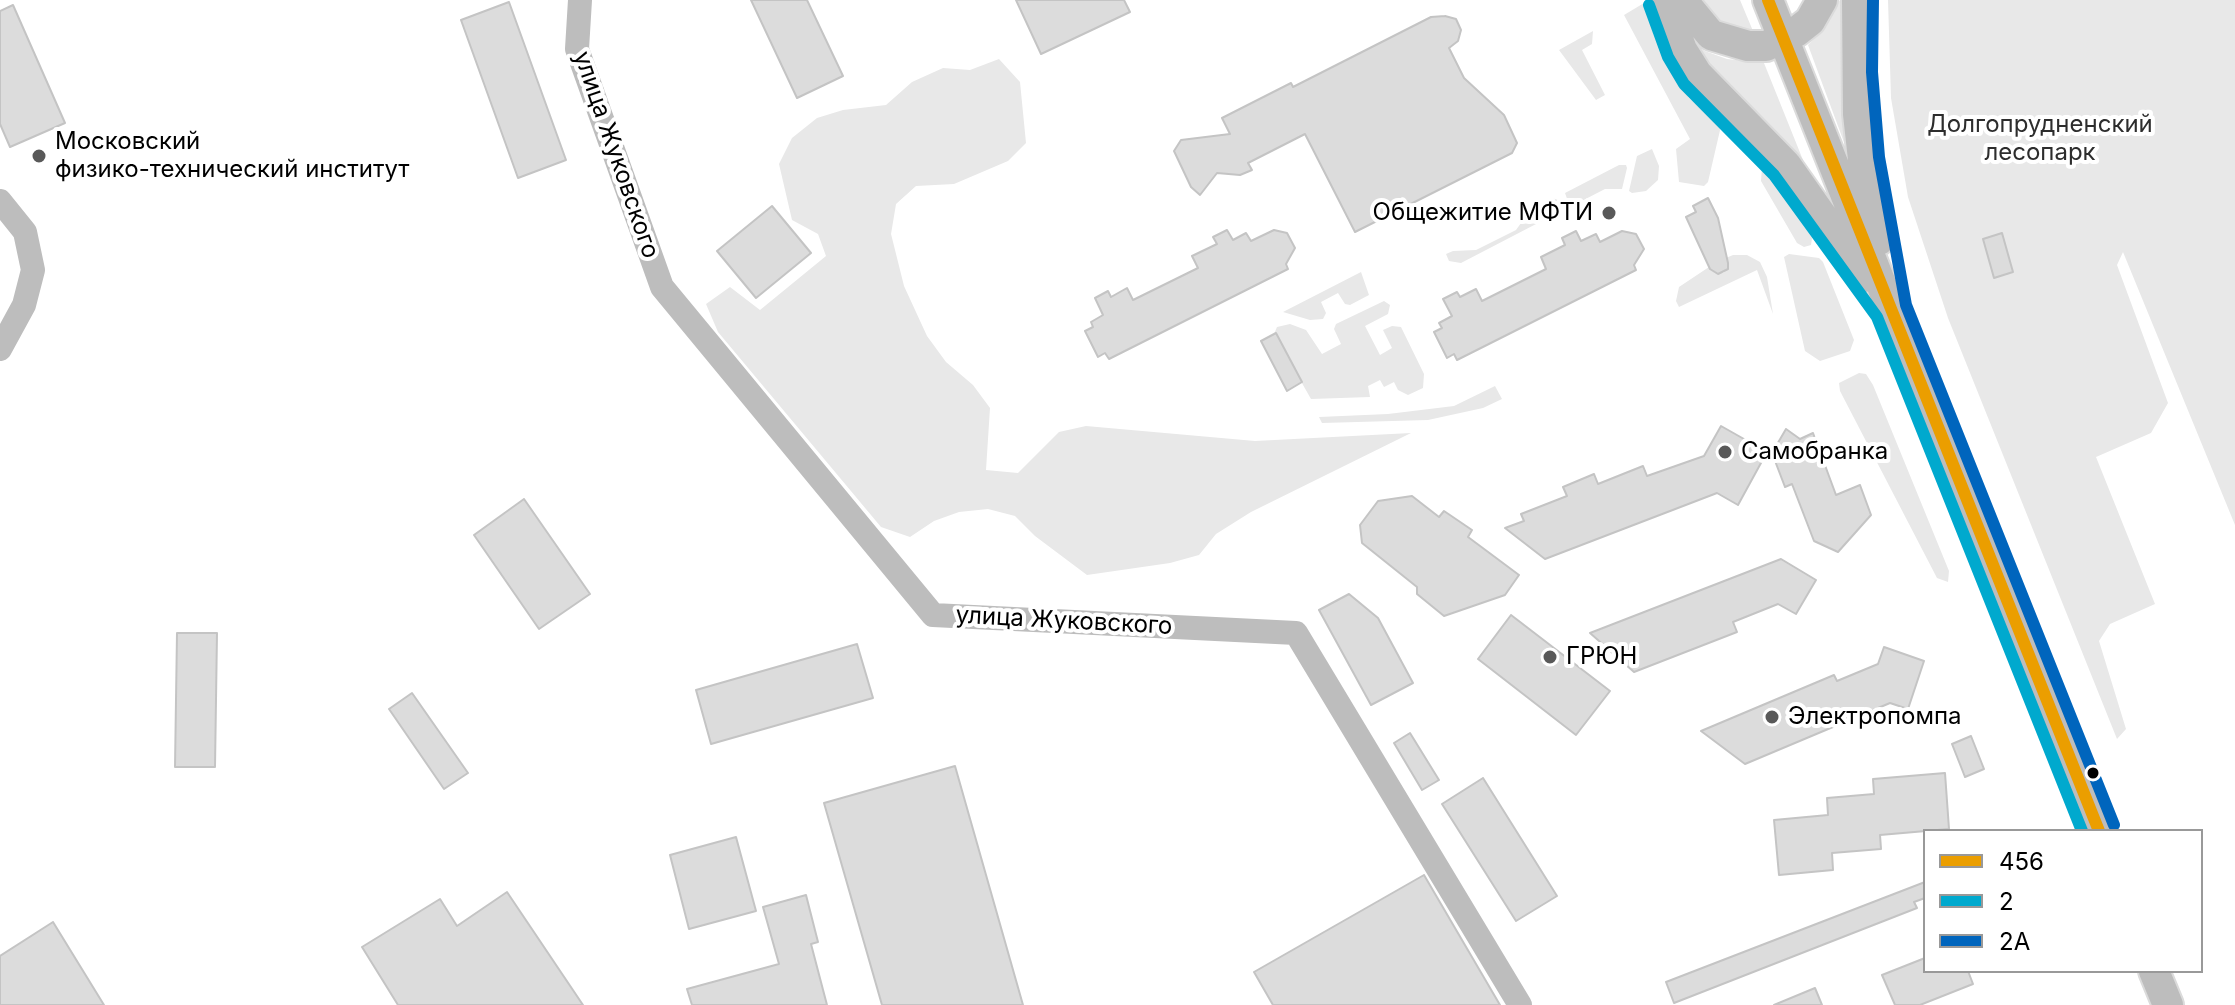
<!DOCTYPE html>
<html>
<head>
<meta charset="utf-8">
<style>
	body { margin:0 }
	#map { position:relative; width:2235px; height:1005px; overflow:hidden; background:#fff; font-family:Inter,sans-serif }
	canvas { display:block }
	.legend { position:absolute; left:1923px; top:829px; width:280px; height:144px; box-sizing:border-box; background:#fff; border:2px solid #999; margin:0; padding:10px 14px; list-style:none; font-size:24px; color:#000 }
	.legend li { display:flex; align-items:center; gap:16px; height:40px }
	.legend b { width:40px; border:2px solid #999 }
</style>
</head>
<body>
<div id="map">
<canvas width="2235" height="1005"></canvas>
<ul class="legend">
<li><b style="height:10px;background:#eb9e00"></b>456</li>
<li><b style="height:10px;background:#00a9ce"></b>2</li>
<li><b style="height:10px;background:#0065bd"></b>2А</li>
</ul>
</div>
<script>
const c = document.querySelector('canvas').getContext('2d');
c.lineJoin = 'round';
function fill(path, color) { c.fillStyle = color; c.fill(path, 'evenodd'); }
const toPath = rows => new Path2D(rows.map(r => 'M' + r).join(''));
function strokePath(path, color, width, dash) { c.strokeStyle = color; c.lineWidth = width; c.lineCap = dash ? 'butt' : 'round'; c.setLineDash(dash || []); c.stroke(path); }
function write(font, color, halo, rows, align = 'center') {
  c.font = font + ' Inter,sans-serif'; c.lineWidth = 8; c.setLineDash([]); c.textBaseline = 'middle'; c.strokeStyle = halo; c.fillStyle = color; for (const [text, x, y, turn = 0] of rows) {
    c.save(); c.translate(x, y); c.rotate((+turn || 0) * Math.PI / 180); c.textAlign = isNaN(turn) ? turn : align; if (halo) c.strokeText(text, 0, 0); c.fillText(text, 0, 0); c.restore();
  }
}
const green = toPath([
	[1695,0,1740,0,1753,31,1713,21],
	[1838,0,1844,2,1848,143,1845,145,1808,45,1826,26],
	[1888,0,2235,0,2235,525,2123,252,2117,265,2168,403,2151,433,2096,457,2155,604,2110,624,2099,641,2126,729,2117,739,1948,318,1908,197,1891,98],
	[1644,3,1654,36,1674,76,1689,98,1721,126,1708,182,1704,186,1679,182,1676,149,1690,139,1624,15],
	[1593,31,1592,44,1582,50,1605,95,1596,100,1559,50],
	[1689,39,1705,51,1727,59,1764,63,1809,175,1718,86],
	[999,59,1020,82,1026,143,1008,161,954,184,916,186,896,204,891,234,904,286,927,336,946,362,973,385,990,408,986,470,1018,473,1059,432,1086,426,1255,441,1411,433,1251,512,1216,534,1199,555,1170,563,1087,575,1035,536,1015,516,988,509,959,512,934,521,910,537,881,527,718,332,706,304,730,287,760,310,826,256,818,234,792,220,779,164,792,138,817,118,843,110,886,105,912,82,943,68,970,70],
	[1652,149,1659,166,1658,180,1646,191,1632,193,1629,191,1637,156],
	[1619,165,1626,165,1627,168,1622,189,1605,189,1570,207,1565,193],
	[1762,167,1777,183,1812,238,1811,245,1804,247,1797,243,1761,181],
	[1552,198,1558,200,1563,210,1461,263,1449,261,1446,254,1453,251,1476,250,1516,230,1531,209],
	[1789,254,1819,258,1823,262,1854,340,1850,351,1820,361,1805,351,1784,257],
	[1733,255,1747,255,1760,262,1767,277,1773,314,1757,270,1679,307,1676,301,1679,287,1709,267,1715,273,1723,273,1728,268,1726,258],
	[1361,272,1369,295,1350,305,1345,304,1338,293,1321,302,1326,313,1323,319,1310,320,1283,312],
	[1384,301,1390,305,1388,314,1365,326,1380,355,1392,348,1383,330,1392,326,1401,327,1424,374,1423,388,1408,395,1398,390,1394,382,1384,387,1380,380,1368,386,1370,397,1311,399,1274,334,1277,327,1290,324,1306,330,1322,354,1341,344,1334,329,1336,324],
	[1859,373,1866,374,1873,385,1949,571,1948,582,1937,578,1840,391,1839,383],
	[1495,386,1502,399,1483,408,1428,420,1322,423,1319,417,1388,414,1454,406]
]);
const building = toPath([
	[751,0,807,0,843,76,797,98,751,0],
	[1016,0,1124,0,1130,12,1041,54,1016,0],
	[509,2,566,160,518,178,461,20,509,2],
	[13,5,65,123,10,147,0,124,0,11,13,5],
	[1445,16,1456,19,1461,30,1458,41,1449,48,1464,78,1504,115,1517,143,1512,153,1355,232,1305,134,1248,163,1252,170,1240,175,1217,173,1200,195,1191,187,1174,151,1181,140,1230,134,1222,118,1291,83,1293,87,1431,17,1445,16],
	[1708,198,1718,218,1728,263,1728,269,1718,274,1710,269,1686,217,1696,212,1693,206,1708,198],
	[772,206,811,253,756,298,717,251,772,206],
	[1227,230,1233,240,1246,233,1251,241,1274,230,1287,233,1295,248,1286,264,1288,269,1109,359,1105,353,1098,357,1085,331,1093,327,1091,322,1103,315,1095,298,1108,291,1111,297,1127,288,1133,300,1198,268,1192,256,1217,244,1213,237,1227,230],
	[1576,231,1581,241,1596,234,1600,242,1622,231,1636,234,1644,249,1634,265,1636,270,1457,360,1454,354,1447,358,1434,332,1442,328,1439,323,1452,316,1443,299,1457,292,1460,297,1476,289,1482,301,1546,269,1541,257,1565,245,1562,238,1576,231],
	[2002,233,2013,272,1994,278,1983,239,2002,233],
	[1276,333,1302,382,1287,391,1261,341,1276,333],
	[1721,426,1767,452,1738,505,1717,493,1545,559,1505,528,1524,521,1521,514,1567,496,1563,487,1594,474,1598,484,1643,466,1647,476,1704,456,1721,426],
	[1786,429,1800,439,1813,433,1836,495,1860,485,1871,515,1838,552,1814,541,1792,484,1785,487,1772,453,1786,429],
	[1412,496,1439,517,1444,511,1472,530,1468,537,1519,575,1505,595,1444,616,1417,594,1417,587,1362,543,1360,525,1378,501,1412,496],
	[524,499,590,594,539,629,474,535,524,499],
	[1781,559,1816,580,1796,614,1778,604,1733,622,1737,632,1634,672,1590,633,1781,559],
	[1349,594,1378,618,1413,683,1371,705,1319,610,1349,594],
	[1511,615,1610,691,1576,735,1478,659,1511,615],
	[177,633,217,633,215,767,175,767,177,633],
	[857,644,873,698,711,744,696,690,857,644],
	[1884,647,1924,661,1908,709,1890,703,1745,764,1701,731,1834,675,1837,681,1878,664,1884,647],
	[412,693,468,773,444,789,389,709,412,693],
	[1410,733,1439,780,1422,790,1394,743,1410,733],
	[1971,736,1984,769,1965,777,1952,744,1971,736],
	[955,766,1023,1005,882,1005,824,803,955,766],
	[1945,773,1949,829,1880,835,1881,849,1832,853,1833,870,1779,875,1774,820,1828,815,1827,798,1874,794,1873,779,1945,773],
	[1483,778,1557,896,1516,921,1442,804,1483,778],
	[736,837,756,911,689,929,670,855,736,837],
	[1424,875,1500,1005,1273,1005,1254,972,1424,875],
	[1925,882,1925,898,1914,902,1917,908,1674,1003,1666,982,1925,882],
	[507,892,583,1005,398,1005,362,947,440,899,457,926,507,892],
	[806,895,818,942,811,944,827,1005,692,1005,687,989,779,964,763,907,806,895],
	[53,922,104,1005,0,1005,0,956,53,922],
	[1925,958,1925,971,1968,971,1973,984,1920,1005,1895,1005,1882,975,1925,958],
	[1815,988,1822,1005,1774,1005,1815,988]
]);
const minor = toPath([
	[580,0,577,49,662,287,933,615,1296,633,1520,1005],
	[0,201,25,232,33,270,24,305,0,349]
]);
const major = toPath([
	[1664,0,1682,50,1697,74,1786,165,1865,277],
	[1682,0,1711,35,1748,46,1766,46,1796,32,1810,21,1822,0],
	[1768,0,2099,831],
	[1857,0,1858,114,1863,159,1879,240],
	[2154,971,2168,1005]
]);
const bus1 = toPath([
	[1768,0,2099,831]
]);
const bus2 = toPath([
	[1649,5,1668,57,1684,84,1774,175,1877,317,2082,831]
]);
const bus3 = toPath([
	[1873,0,1872,72,1879,157,1906,305,2114,825]
]);
const markers = [
	[39,156,8,"#595959"],
	[1609,213,8,"#595959"],
	[1725,452,8,"#595959"],
	[1550,657,8,"#595959"],
	[1772,717,8,"#595959"],
	[2093,773,7,"#000"]
];
const parkNames = [
	["Долгопрудненский",2040,125],
	["лесопарк",2040,153]
];
const poiNames = [
	["Московский",55,142],
	["физико-технический институт",55,170],
	["Общежитие МФТИ",1593,213,"right"],
	["Самобранка",1741,452],
	["ГРЮН",1566,657],
	["Электропомпа",1788,717]
];
const streetNames = [
	["улица Жуковского",616,155,71],
	["улица Жуковского",1064,621,3]
];
fill(green, '#e8e8e8');
fill(building, '#dcdcdc');
strokePath(building, '#c4c4c4', 2);
strokePath(major, '#dbdbdb', 34);
strokePath(minor, '#bdbdbd', 24);
strokePath(major, '#bdbdbd', 30);
strokePath(bus1, '#eb9e00', 12);
strokePath(bus2, '#00a9ce', 12);
strokePath(bus3, '#0065bd', 12);
for (const [x, y, r, color] of markers) { const dot = new Path2D(); dot.arc(x, y, r, 0, 2 * Math.PI); c.fillStyle = color; c.fill(dot); strokePath(dot, '#fff', 3); }
write('24px', '#2d2d2d', '#fff', parkNames);
write('24px', '#000', '#fff', poiNames, 'left');
write('24px', '#000', '#fff', streetNames);
</script>
</body>
</html>
